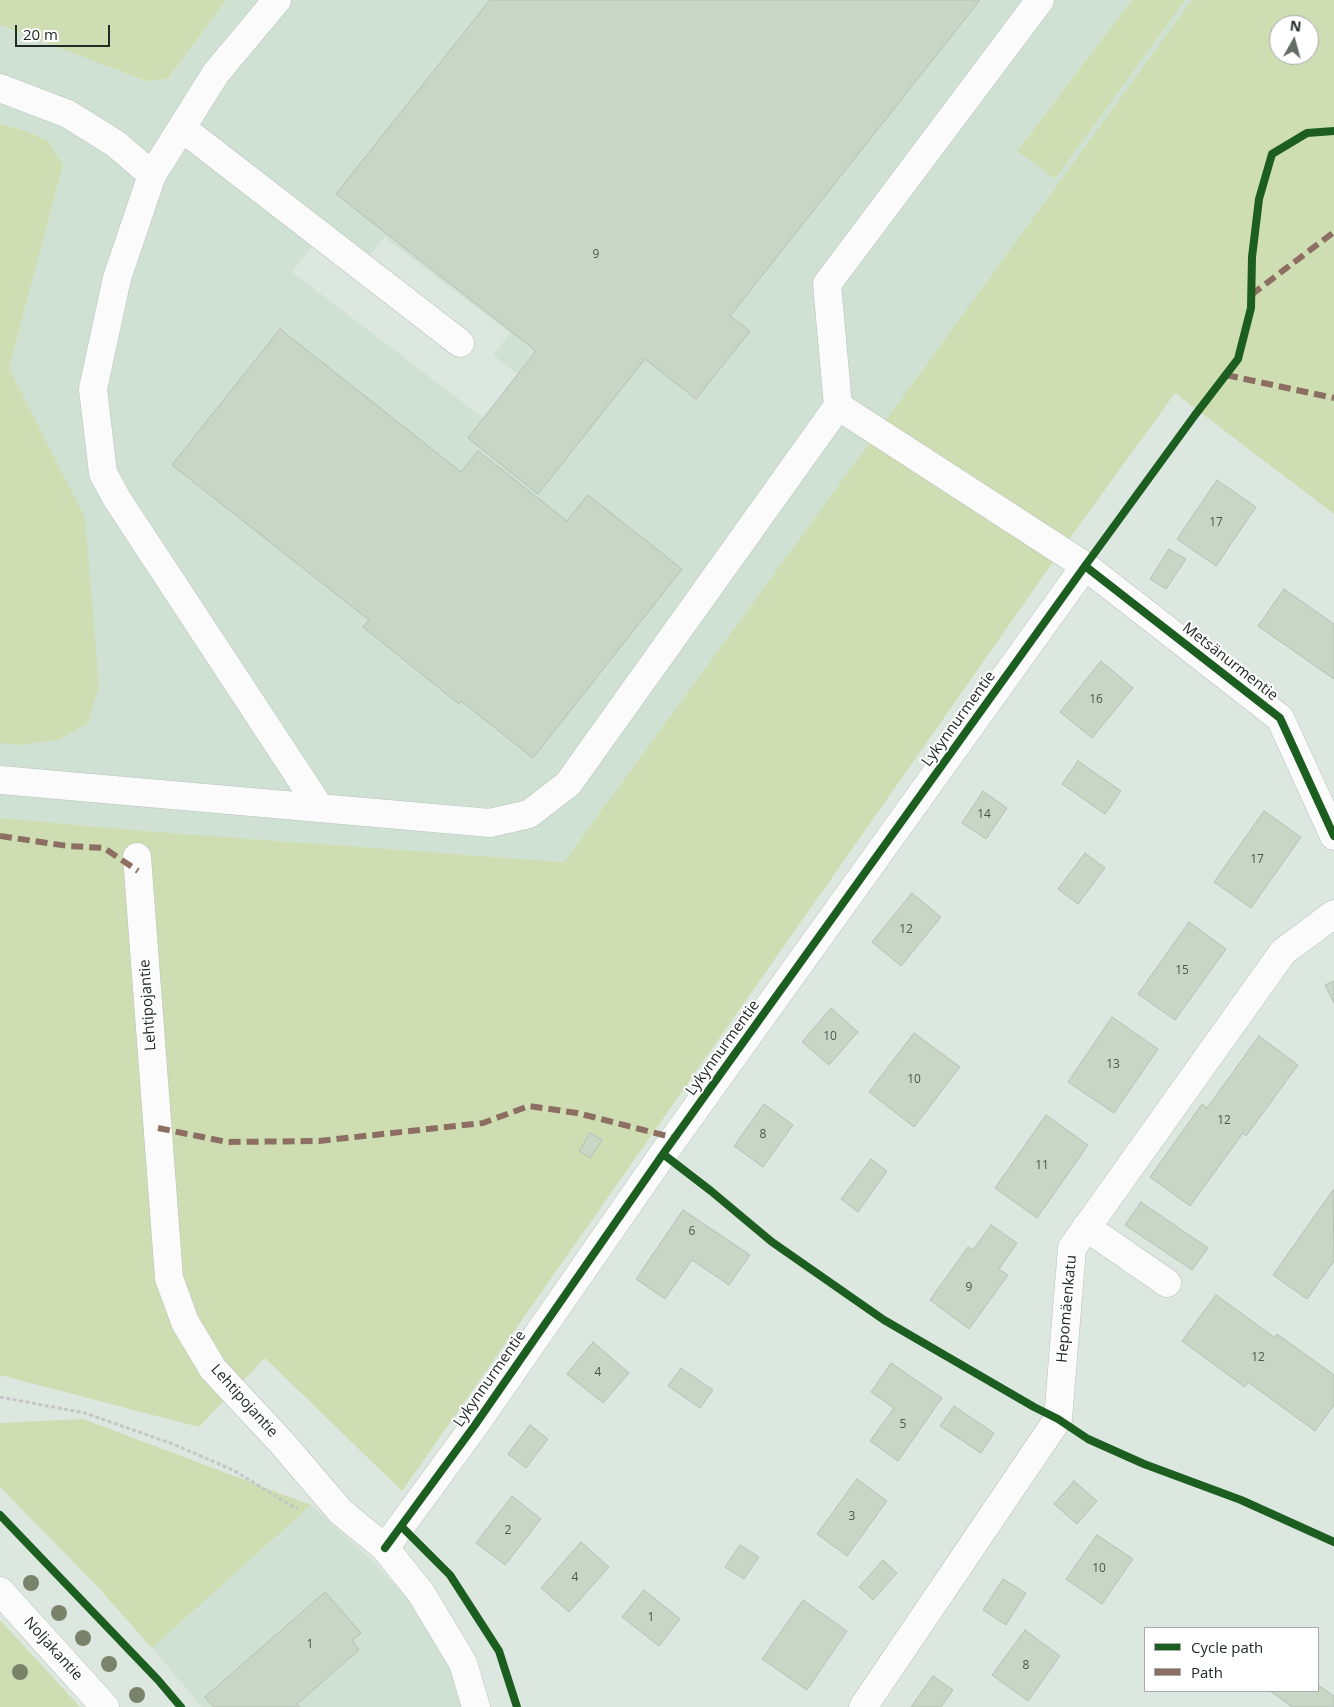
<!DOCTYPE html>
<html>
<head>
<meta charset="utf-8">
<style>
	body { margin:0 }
	#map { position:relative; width:1334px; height:1707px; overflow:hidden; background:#dce7df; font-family:"Open Sans",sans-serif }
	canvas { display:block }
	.legend { position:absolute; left:1144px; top:1627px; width:175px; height:65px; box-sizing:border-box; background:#fff; border:1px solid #a7aaa8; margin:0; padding:6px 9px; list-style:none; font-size:15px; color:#232a25 }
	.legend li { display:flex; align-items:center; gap:10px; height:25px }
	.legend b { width:25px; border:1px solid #a7aaa8 }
	.north { position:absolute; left:1269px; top:15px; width:50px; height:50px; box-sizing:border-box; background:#fff; border:1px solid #a7aaa8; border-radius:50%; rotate:7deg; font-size:14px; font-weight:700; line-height:20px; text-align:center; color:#232a25 }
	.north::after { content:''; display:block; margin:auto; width:18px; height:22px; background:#646c66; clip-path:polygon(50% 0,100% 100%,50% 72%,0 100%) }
	.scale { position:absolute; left:15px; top:25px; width:95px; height:22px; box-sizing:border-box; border:2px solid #232a25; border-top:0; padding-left:6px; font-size:15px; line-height:18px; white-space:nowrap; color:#232a25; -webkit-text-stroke:4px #fff; paint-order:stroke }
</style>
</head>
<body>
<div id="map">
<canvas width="1334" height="1707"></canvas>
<ul class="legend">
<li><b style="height:6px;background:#1b5e20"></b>Cycle path</li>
<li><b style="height:6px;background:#8d6e63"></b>Path</li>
</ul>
<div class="north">N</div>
<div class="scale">20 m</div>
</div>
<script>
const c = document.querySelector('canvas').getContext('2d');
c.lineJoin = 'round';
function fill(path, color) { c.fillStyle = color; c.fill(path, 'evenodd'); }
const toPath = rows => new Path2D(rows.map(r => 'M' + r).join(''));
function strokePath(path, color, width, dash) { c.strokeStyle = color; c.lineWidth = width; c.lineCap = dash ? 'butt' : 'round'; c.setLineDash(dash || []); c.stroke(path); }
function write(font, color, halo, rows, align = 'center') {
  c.font = font + ' "Open Sans",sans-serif'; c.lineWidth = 4; c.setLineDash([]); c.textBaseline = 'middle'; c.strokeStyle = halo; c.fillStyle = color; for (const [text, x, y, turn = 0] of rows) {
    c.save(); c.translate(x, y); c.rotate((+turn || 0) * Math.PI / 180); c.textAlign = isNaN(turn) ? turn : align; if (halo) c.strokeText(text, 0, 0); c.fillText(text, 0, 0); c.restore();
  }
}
const built = toPath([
	[226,0,1132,0,1017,150,1055,179,1185,0,1192,0,564,862,157,832,0,818,0,743,19,745,60,740,88,723,85,518,9,368,63,165,48,141,23,130,0,124,0,25,146,81,169,79],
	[328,225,369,256,384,237,510,333,493,355,518,374,483,418,292,272],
	[311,1505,370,1559,411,1602,452,1667,464,1707,202,1707,152,1648]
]);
const green = toPath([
	[0,0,226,0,168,79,146,81,0,25],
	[1132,0,1185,0,1055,179,1017,151],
	[1192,0,1334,0,1334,514,1175,393,1072,535,402,1491,265,1358,199,1427,0,1375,0,818,157,832,564,862],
	[1279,25,1309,25,1309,55,1279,55],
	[0,124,23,130,48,141,63,165,9,368,85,518,99,687,88,723,59,740,19,745,0,743],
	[83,1419,311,1505,152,1648,96,1585,0,1487,0,1423],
	[0,1620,80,1707,0,1707]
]);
const building = toPath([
	[490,0,980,0,730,316,750,331,696,399,645,359,538,494,468,438,536,351,336,194,490,0],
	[280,329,461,472,478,451,567,521,588,495,682,569,533,758,461,701,459,704,363,627,369,620,172,465,280,329],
	[1217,480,1256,507,1216,566,1177,539,1217,480],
	[1169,549,1186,559,1166,589,1150,579,1169,549],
	[1284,589,1334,624,1334,679,1258,626,1284,589],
	[1101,661,1133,688,1092,738,1060,712,1101,661],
	[1078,761,1121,791,1105,814,1062,784,1078,761],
	[983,791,1007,808,986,839,962,823,983,791],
	[1264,811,1301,837,1251,908,1214,882,1264,811],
	[1085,853,1105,868,1078,904,1058,889,1085,853],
	[912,893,941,917,901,966,872,942,912,893],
	[1189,922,1226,949,1175,1020,1138,994,1189,922],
	[1334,981,1334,1003,1325,985,1334,981],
	[831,1008,858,1032,829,1065,802,1042,831,1008],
	[1112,1017,1158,1049,1114,1113,1068,1082,1112,1017],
	[914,1033,960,1067,914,1127,869,1092,914,1033],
	[1259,1036,1298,1065,1246,1136,1243,1133,1190,1206,1150,1177,1202,1104,1207,1108,1259,1036],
	[764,1104,793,1125,763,1167,734,1146,764,1104],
	[1046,1115,1088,1145,1037,1218,995,1188,1046,1115],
	[590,1133,602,1140,590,1158,579,1151,590,1133],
	[871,1159,887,1171,858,1212,841,1199,871,1159],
	[1333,1190,1334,1261,1307,1299,1273,1275,1333,1190],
	[1141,1202,1208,1248,1192,1270,1125,1225,1141,1202],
	[683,1210,750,1255,729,1285,692,1260,665,1299,636,1279,683,1210],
	[991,1225,1017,1243,999,1269,1008,1275,969,1329,930,1300,968,1247,973,1250,991,1225],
	[1216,1295,1274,1337,1277,1334,1334,1375,1334,1405,1315,1431,1248,1382,1245,1387,1182,1341,1216,1295],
	[593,1342,629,1373,603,1403,567,1374,593,1342],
	[891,1363,942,1398,898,1461,870,1441,894,1408,871,1392,891,1363],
	[681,1368,713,1390,700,1408,668,1386,681,1368],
	[954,1406,994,1433,981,1453,940,1426,954,1406],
	[530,1425,548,1439,526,1468,508,1454,530,1425],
	[857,1479,887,1501,847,1556,817,1534,857,1479],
	[1074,1481,1097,1501,1077,1524,1054,1504,1074,1481],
	[512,1496,541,1519,505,1565,476,1543,512,1496],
	[1097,1535,1133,1559,1102,1604,1066,1579,1097,1535],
	[581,1542,609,1567,569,1612,541,1588,581,1542],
	[740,1545,759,1557,744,1579,725,1567,740,1545],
	[883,1560,897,1573,873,1600,859,1587,883,1560],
	[1003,1579,1026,1593,1006,1625,983,1610,1003,1579],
	[644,1590,680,1619,659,1646,622,1617,644,1590],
	[325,1592,361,1633,352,1640,359,1650,297,1704,300,1707,214,1707,205,1697,325,1592],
	[803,1600,847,1631,807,1690,762,1659,803,1600],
	[1025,1630,1060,1656,1028,1701,992,1675,1025,1630],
	[933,1676,953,1690,941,1707,911,1707,933,1676],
	[1318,1685,1334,1696,1334,1707,1290,1707,1291,1706,1270,1691,1318,1691,1318,1685]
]);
const path = toPath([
	[0,1397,85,1413,173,1444,233,1470,295,1508,298,1509]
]);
const minor = toPath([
	[277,0,216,73,152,175,117,278,93,389,103,473,117,499,320,808],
	[0,88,68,114,116,144,152,175],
	[182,128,460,343],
	[838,406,1085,566,1280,718,1334,836],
	[0,780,490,823,529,814,568,784,838,406,827,284,1040,0],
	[137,857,169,1278,185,1322,213,1369,282,1443,341,1512,385,1548,421,1593,463,1663,476,1707],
	[1086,1227,1167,1283],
	[385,1548,475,1425,663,1154,1085,566],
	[863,1707,1058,1419,1072,1248,1283,952,1334,914]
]);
const major = toPath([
	[0,1591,105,1707]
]);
const quiet = toPath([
	[1251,295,1334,232],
	[1226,375,1334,398],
	[0,836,68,846,104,848,138,871],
	[158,1128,227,1142,319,1141,483,1123,529,1106,577,1113,675,1138]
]);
const cycleway = toPath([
	[1085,566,1280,718,1334,836],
	[663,1154,711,1191,772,1242,884,1320,1034,1407,1058,1419,1088,1439,1144,1464,1241,1500,1334,1542],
	[0,1515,158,1680,181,1707],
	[401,1526,450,1575,499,1651,517,1707],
	[385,1548,475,1425,663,1154,1085,566,1195,415,1238,359,1251,308,1252,257,1259,199,1272,154,1307,133,1334,131]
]);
const trees = [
	[31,1583],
	[59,1613],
	[83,1638],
	[109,1664],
	[20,1672],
	[137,1695]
];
const numberNames = [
	["9",596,255],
	["17",1216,523],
	["16",1096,700],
	["14",984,815],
	["17",1257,860],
	["12",906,930],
	["15",1182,971],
	["10",830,1037],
	["13",1113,1065],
	["10",914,1080],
	["12",1224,1121],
	["8",763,1135],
	["11",1042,1166],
	["6",692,1232],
	["9",969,1288],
	["12",1258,1358],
	["4",598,1373],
	["5",903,1425],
	["3",852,1517],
	["2",508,1531],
	["10",1099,1569],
	["4",575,1578],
	["1",651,1618],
	["1",310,1645],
	["8",1026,1666]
];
const streetNames = [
	["Metsänurmentie",1230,662,38],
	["Lykynnurmentie",959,719,-54],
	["Lehtipojantie",148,1005,-94],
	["Lykynnurmentie",723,1048,-54],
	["Hepomäenkatu",1067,1309,-85],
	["Lykynnurmentie",490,1379,-55],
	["Lehtipojantie",244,1401,48],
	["Noljakantie",53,1649,48]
];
fill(built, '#cee1d3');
fill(green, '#cfddb2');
fill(building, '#c8d7c5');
strokePath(building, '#b7beb7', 1);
strokePath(minor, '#b9c2bc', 29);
strokePath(major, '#b9c2bc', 29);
strokePath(path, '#c3c7c5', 3, [4, 2.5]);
strokePath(minor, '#fafbfa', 28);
strokePath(major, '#fafbfa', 28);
strokePath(quiet, '#8d6e63', 6, [12, 6]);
strokePath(cycleway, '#1b5e20', 8);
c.fillStyle = '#7a826a';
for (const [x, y] of trees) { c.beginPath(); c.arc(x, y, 8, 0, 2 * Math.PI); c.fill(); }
write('12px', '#4c554d', null, numberNames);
write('15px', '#232a25', '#fff', streetNames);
</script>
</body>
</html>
